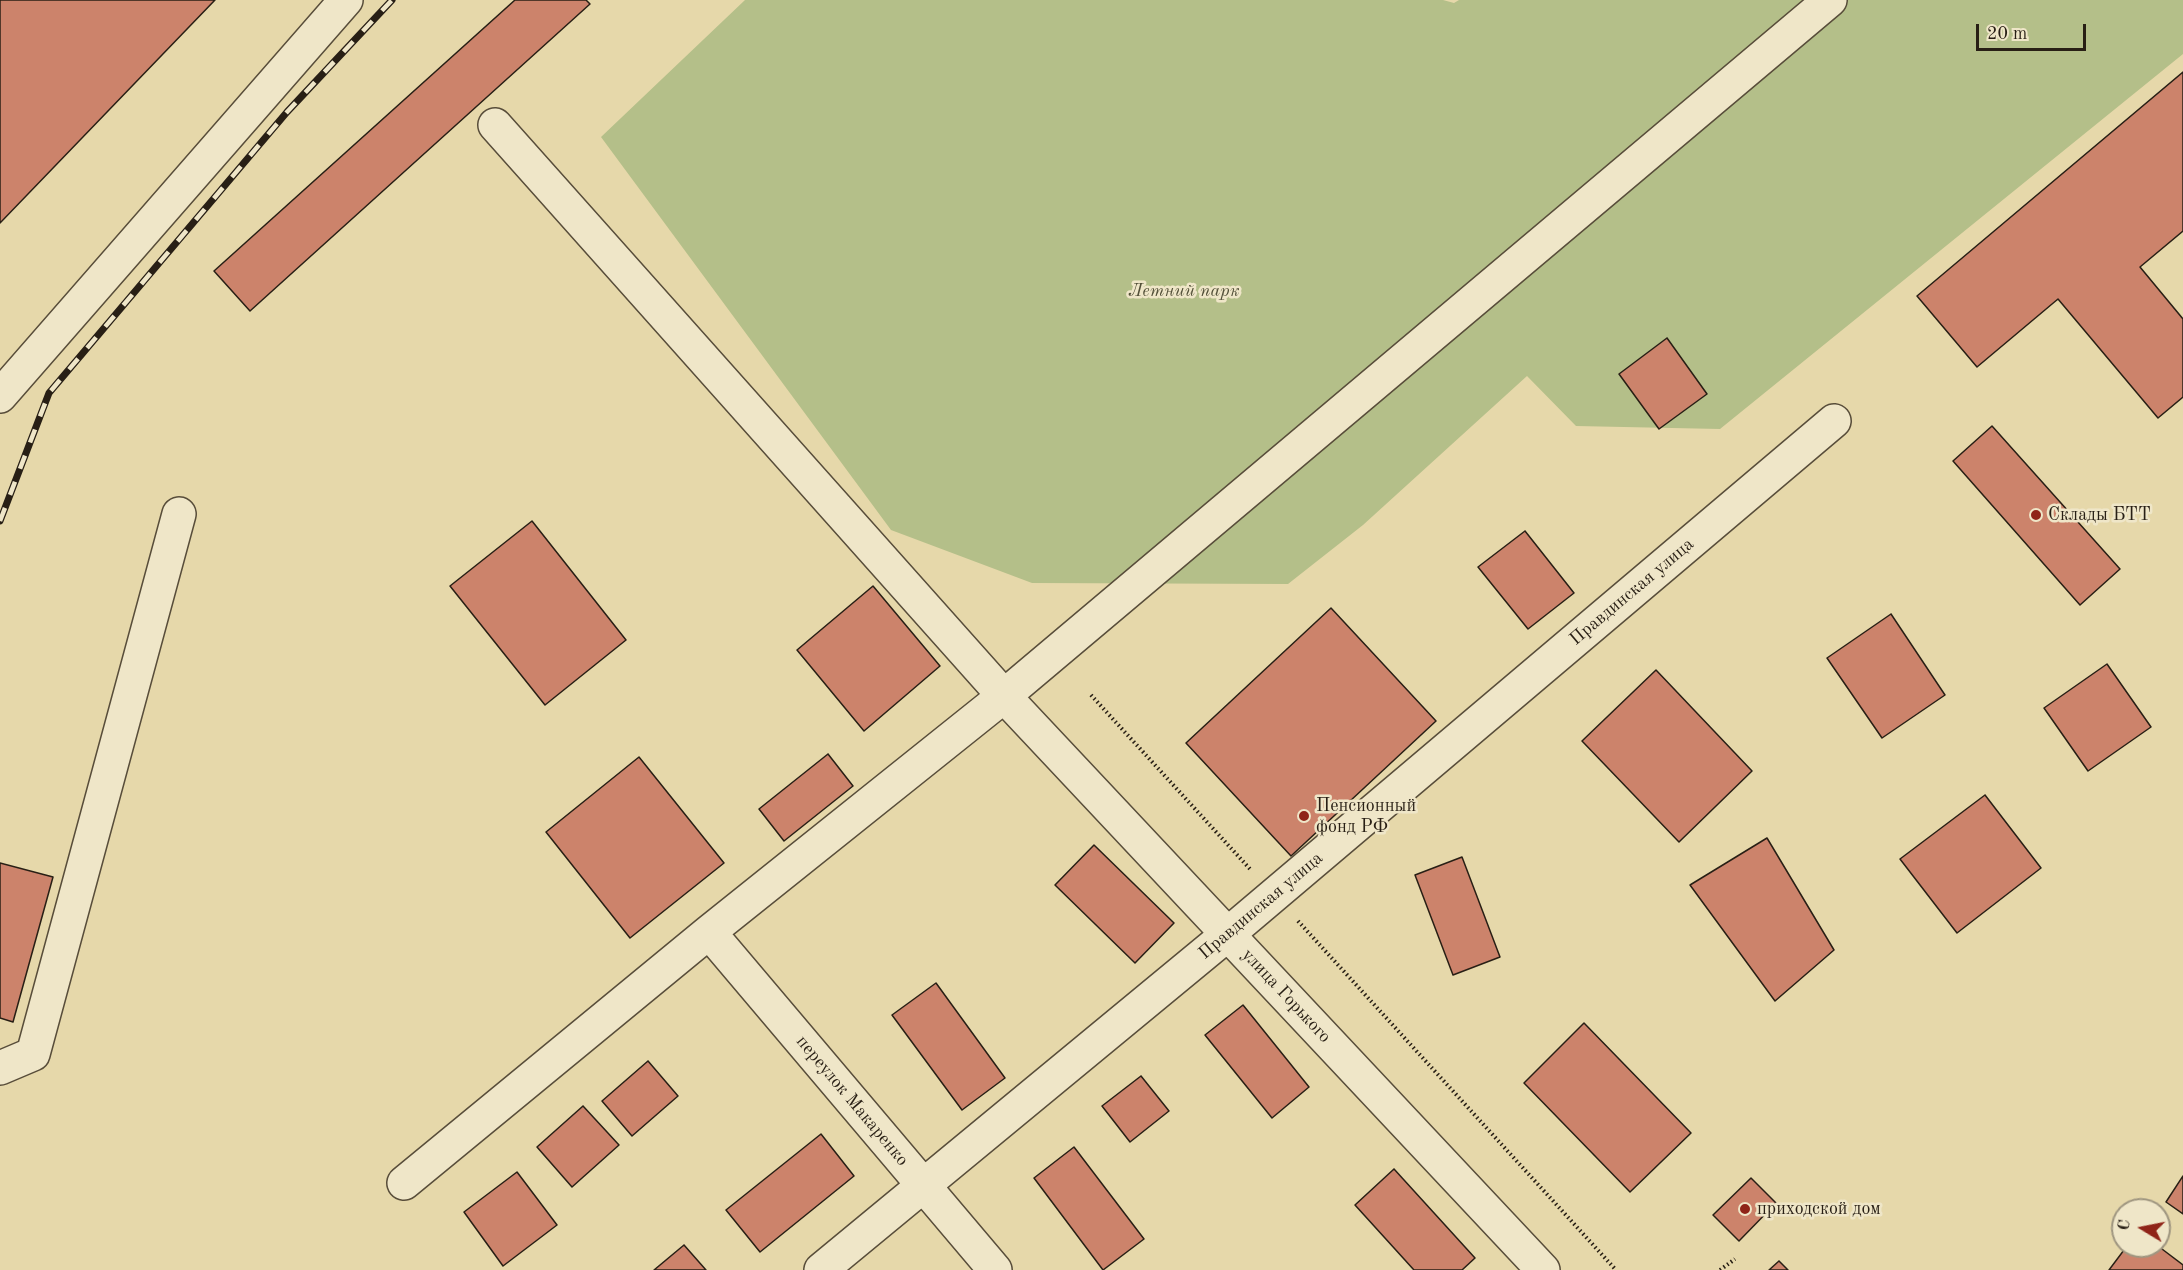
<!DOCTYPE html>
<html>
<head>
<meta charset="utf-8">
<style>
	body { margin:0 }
	#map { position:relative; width:2183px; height:1270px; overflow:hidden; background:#e6d8aa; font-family:"Old Standard TT",serif }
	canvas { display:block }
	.north { position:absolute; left:2111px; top:1198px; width:60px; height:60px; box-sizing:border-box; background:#efe6c8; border:2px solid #9f9680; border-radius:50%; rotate:280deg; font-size:16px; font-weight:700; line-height:24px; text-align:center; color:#281f15 }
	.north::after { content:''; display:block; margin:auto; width:21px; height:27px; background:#8f2418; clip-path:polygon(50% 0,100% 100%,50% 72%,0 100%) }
	.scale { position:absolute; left:1976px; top:24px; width:110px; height:27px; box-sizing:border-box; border:3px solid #281f15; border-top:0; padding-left:8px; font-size:18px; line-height:21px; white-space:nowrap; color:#281f15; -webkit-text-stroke:4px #efe6c8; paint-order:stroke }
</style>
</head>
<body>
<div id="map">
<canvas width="2183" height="1270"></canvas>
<div class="north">С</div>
<div class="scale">20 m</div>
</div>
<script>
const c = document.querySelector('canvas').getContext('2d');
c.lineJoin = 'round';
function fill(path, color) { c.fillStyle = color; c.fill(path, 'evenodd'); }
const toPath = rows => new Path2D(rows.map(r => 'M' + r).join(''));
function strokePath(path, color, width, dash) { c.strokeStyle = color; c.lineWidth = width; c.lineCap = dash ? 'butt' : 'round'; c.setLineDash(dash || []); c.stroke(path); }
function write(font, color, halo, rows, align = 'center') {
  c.font = font + ' "Old Standard TT",serif'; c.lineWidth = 5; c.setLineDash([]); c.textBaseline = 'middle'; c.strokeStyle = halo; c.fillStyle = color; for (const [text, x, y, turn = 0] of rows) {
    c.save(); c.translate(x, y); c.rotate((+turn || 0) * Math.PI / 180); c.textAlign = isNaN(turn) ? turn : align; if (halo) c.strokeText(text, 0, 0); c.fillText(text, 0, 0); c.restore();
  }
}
const green = toPath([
	[745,0,1443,0,1454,3,1459,0,2183,0,2183,54,1720,429,1576,426,1527,376,1363,525,1288,584,1032,583,891,530,601,137]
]);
const building = toPath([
	[0,0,215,0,0,223,0,0],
	[515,0,586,0,590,4,250,311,214,271,515,0],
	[2183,72,2183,231,2140,267,2183,319,2183,397,2158,418,2058,299,1977,367,1917,296,2183,72],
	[1667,338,1707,394,1659,429,1619,374,1667,338],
	[1992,426,2120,569,2080,605,1953,461,1992,426],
	[532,521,626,640,545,705,450,586,532,521],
	[1525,531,1574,593,1528,629,1478,567,1525,531],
	[873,586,940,666,864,731,797,650,873,586],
	[1331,608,1436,721,1291,856,1186,743,1331,608],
	[1891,614,1945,695,1882,738,1827,658,1891,614],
	[2107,664,2151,727,2088,771,2044,708,2107,664],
	[1656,670,1752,771,1679,842,1582,741,1656,670],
	[828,754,853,786,784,841,759,809,828,754],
	[639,757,724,863,630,938,546,832,639,757],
	[1985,795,2041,868,1957,933,1900,859,1985,795],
	[1767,838,1834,950,1775,1001,1690,885,1767,838],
	[1094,845,1174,923,1135,963,1055,885,1094,845],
	[1462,857,1500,957,1453,975,1415,875,1462,857],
	[0,863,53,877,13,1022,0,1018,0,863],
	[936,983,1005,1078,962,1110,892,1015,936,983],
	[1243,1005,1309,1087,1272,1118,1205,1035,1243,1005],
	[1584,1023,1691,1133,1630,1192,1524,1083,1584,1023],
	[648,1061,678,1096,632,1136,602,1101,648,1061],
	[1141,1076,1169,1111,1130,1142,1102,1106,1141,1076],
	[583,1106,619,1145,572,1187,537,1147,583,1106],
	[821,1134,854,1176,760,1252,726,1210,821,1134],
	[1074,1147,1144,1239,1103,1270,1034,1178,1074,1147],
	[1394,1169,1475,1258,1462,1270,1414,1270,1355,1205,1394,1169],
	[517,1172,557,1225,503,1266,464,1212,517,1172],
	[2183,1176,2183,1214,2166,1202,2183,1176],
	[1751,1178,1776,1203,1739,1241,1713,1215,1751,1178],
	[684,1245,706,1270,654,1270,684,1245],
	[2127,1246,2158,1246,2183,1265,2183,1270,2109,1270,2127,1246],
	[1779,1261,1788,1270,1769,1270,1779,1261]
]);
const path = toPath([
	[1091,695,1250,869],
	[1298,921,1616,1270],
	[1720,1270,1735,1259]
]);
const minor = toPath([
	[495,125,1004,696,1543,1270],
	[0,396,346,0],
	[709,932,995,1270],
	[0,1068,33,1054,179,514],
	[404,1183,709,932,1004,696,1830,0],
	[821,1270,1228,934,1834,421]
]);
const rail = toPath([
	[0,521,49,393,287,112,392,0]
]);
const markers = [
	[2036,515,6,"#8f2418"],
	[1304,816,6,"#8f2418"],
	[1745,1209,6,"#8f2418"]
];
const parkNames = [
	["Летний парк",1184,291]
];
const poiNames = [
	["Склады БТТ",2048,515],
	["Пенсионный",1316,806],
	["фонд РФ",1316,827],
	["приходской дом",1757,1209]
];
const streetNames = [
	["Правдинская улица",1632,592,-40],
	["Правдинская улица",1261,906,-40],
	["улица Горького",1286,996,47],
	["переулок Макаренко",852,1101,50]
];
fill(green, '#b4bf89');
fill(building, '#cc836b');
strokePath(building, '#281f15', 1.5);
strokePath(minor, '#584d3a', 36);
strokePath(path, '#281f15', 4, [1.5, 3]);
strokePath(minor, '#efe6c8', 33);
strokePath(rail, '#281f15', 7);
strokePath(rail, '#efe6c8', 4.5, [14]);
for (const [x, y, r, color] of markers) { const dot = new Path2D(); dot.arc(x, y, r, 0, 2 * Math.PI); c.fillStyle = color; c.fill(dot); strokePath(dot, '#efe6c8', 2); }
write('italic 18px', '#524f38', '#efe6c8', parkNames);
write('18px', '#281f15', '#efe6c8', poiNames, 'left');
write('18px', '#281f15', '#efe6c8', streetNames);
</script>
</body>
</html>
